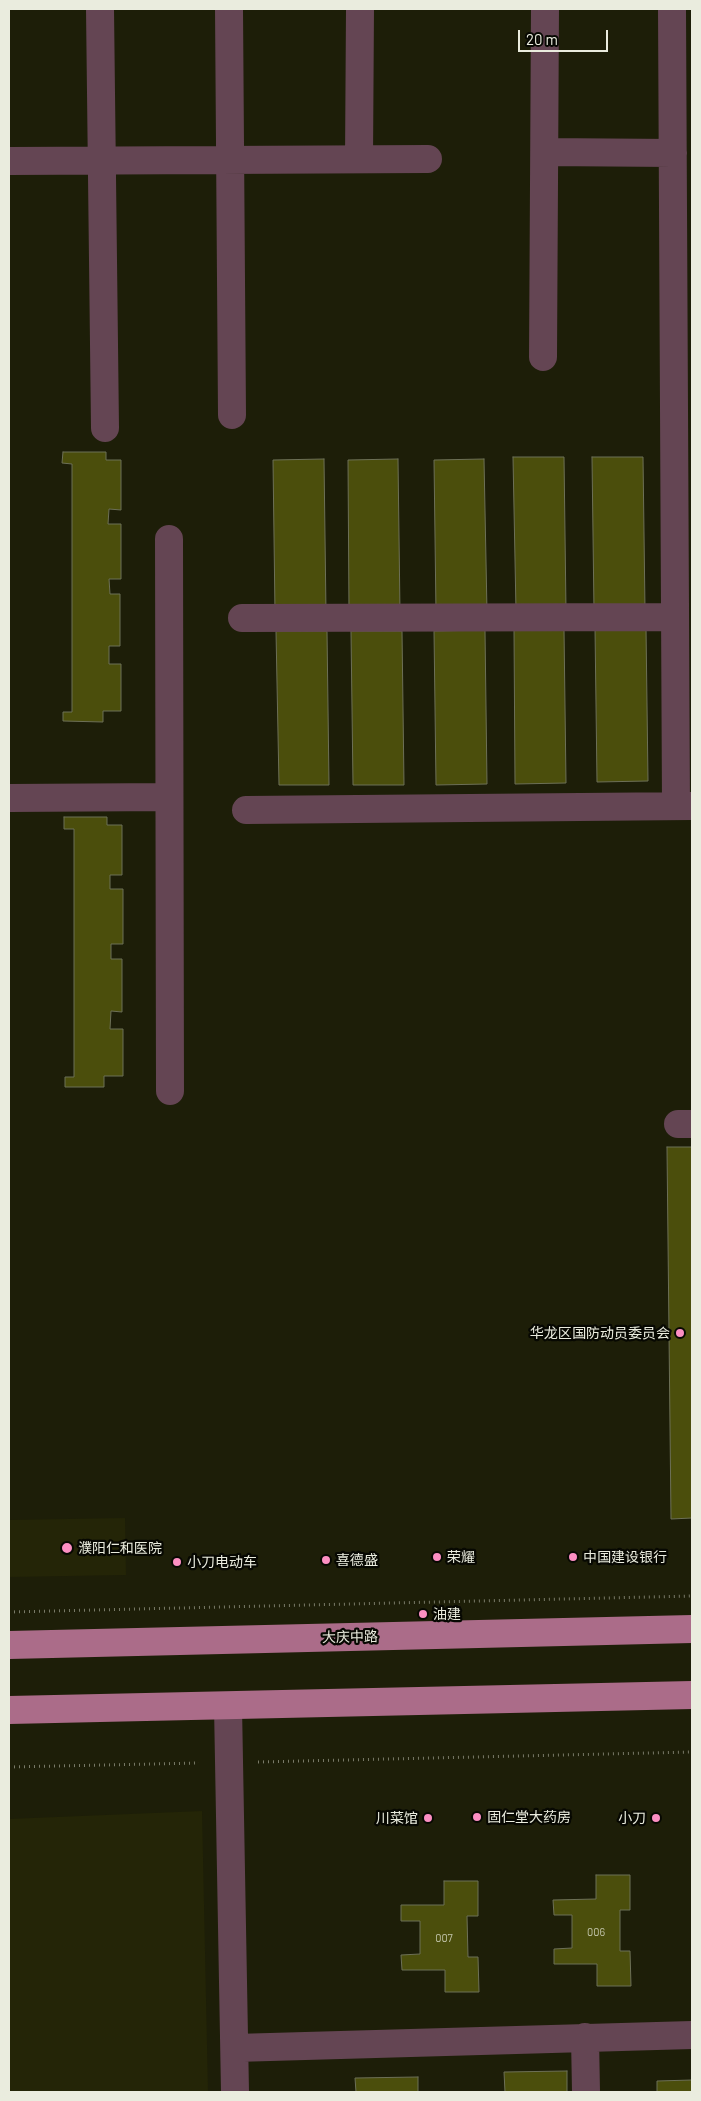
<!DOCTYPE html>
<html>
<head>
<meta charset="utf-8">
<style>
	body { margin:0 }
	#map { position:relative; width:701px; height:2101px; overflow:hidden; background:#1d1e08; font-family:Barlow,sans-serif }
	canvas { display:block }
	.frame { position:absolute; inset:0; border:10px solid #eaecde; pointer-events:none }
	.scale { position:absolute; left:518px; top:30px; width:90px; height:22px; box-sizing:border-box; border:2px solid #eaecde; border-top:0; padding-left:6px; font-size:15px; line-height:18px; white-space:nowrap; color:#eaecde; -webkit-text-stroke:4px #070802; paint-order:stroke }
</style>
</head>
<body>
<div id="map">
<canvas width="701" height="2101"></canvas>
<div class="frame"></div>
<div class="scale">20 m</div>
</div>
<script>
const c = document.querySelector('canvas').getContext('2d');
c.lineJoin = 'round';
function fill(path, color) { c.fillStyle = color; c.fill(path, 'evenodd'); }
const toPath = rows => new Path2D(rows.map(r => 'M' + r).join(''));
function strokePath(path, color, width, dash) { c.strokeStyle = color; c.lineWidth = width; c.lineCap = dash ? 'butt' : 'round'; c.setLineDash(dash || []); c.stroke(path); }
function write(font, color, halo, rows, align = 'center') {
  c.font = font + ' Barlow,"Noto Sans SC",sans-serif'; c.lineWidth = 4.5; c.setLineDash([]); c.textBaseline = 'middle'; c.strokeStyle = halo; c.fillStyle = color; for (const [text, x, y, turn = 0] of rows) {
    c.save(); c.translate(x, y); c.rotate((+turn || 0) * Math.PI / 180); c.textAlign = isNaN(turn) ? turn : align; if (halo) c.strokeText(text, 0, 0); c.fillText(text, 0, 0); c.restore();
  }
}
const built = toPath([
	[125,1518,126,1575,9,1577,9,1520],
	[202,1811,208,2092,9,2092,9,1819]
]);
const building = toPath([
	[63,452,106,452,106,460,121,460,121,510,109,509,108,524,121,524,121,579,109,579,110,594,120,594,120,646,109,646,109,664,121,664,121,711,103,711,103,722,63,721,63,712,72,712,72,464,62,463,63,452],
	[513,457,564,457,566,611,516,611,513,457],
	[592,457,643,457,645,610,594,611,592,457],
	[324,459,326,613,275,613,273,460,324,459],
	[398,459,400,613,349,613,348,460,398,459],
	[484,459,487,612,436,613,434,460,484,459],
	[646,627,648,781,597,782,595,628,646,627],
	[564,629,566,783,515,784,514,630,564,629],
	[485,630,487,784,436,785,434,631,485,630],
	[276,631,327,631,329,785,279,785,276,631],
	[351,631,402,631,404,785,353,785,351,631],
	[64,817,107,817,107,825,122,825,122,875,110,875,110,889,123,889,123,944,111,944,111,959,122,959,122,1012,111,1011,110,1029,123,1029,123,1076,104,1076,104,1087,65,1087,65,1077,74,1077,74,829,64,829,64,817],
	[667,1147,692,1147,692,1518,671,1519,667,1147],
	[596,1875,630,1875,630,1910,620,1910,620,1951,630,1951,631,1986,597,1986,597,1964,554,1964,554,1949,572,1948,572,1915,554,1915,553,1900,596,1899,596,1875],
	[444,1881,478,1881,478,1916,467,1916,468,1957,478,1957,479,1992,445,1992,445,1970,402,1970,401,1955,420,1954,420,1921,401,1921,401,1905,444,1905,444,1881],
	[567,2071,567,2092,505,2092,504,2072,567,2071],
	[418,2077,418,2092,356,2092,355,2078,418,2077],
	[692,2080,692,2092,657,2092,657,2081,692,2080]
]);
const path = toPath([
	[9,1612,692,1596],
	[258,1762,692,1752],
	[9,1767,199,1763]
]);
const minor = toPath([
	[100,9,105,428],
	[229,9,232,415],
	[672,9,676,806],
	[545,152,673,153],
	[359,159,360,9],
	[9,161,428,159],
	[543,357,545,9],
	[169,539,170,1091],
	[242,618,675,617],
	[9,798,169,797],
	[246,810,692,806],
	[678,1124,692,1124],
	[228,1706,235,2092],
	[585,2037,586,2092],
	[235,2048,692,2035]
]);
const major = toPath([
	[9,1645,692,1629],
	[9,1710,692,1695]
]);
const markers = [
	[680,1333,5,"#fc8fc2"],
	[67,1548,6,"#fc8fc2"],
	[437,1557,5,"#fc8fc2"],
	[573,1557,5,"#fc8fc2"],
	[326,1560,5,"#fc8fc2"],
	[177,1562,5,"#fc8fc2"],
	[423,1614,5,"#fc8fc2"],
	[477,1817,5,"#fc8fc2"],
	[428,1818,5,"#fc8fc2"],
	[656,1818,5,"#fc8fc2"]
];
const numberNames = [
	["006",596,1932],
	["007",444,1938]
];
const poiNames = [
	["华龙区国防动员委员会",670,1333,"right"],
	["濮阳仁和医院",78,1548],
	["荣耀",447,1557],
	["中国建设银行",583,1557],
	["喜德盛",336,1560],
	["小刀电动车",187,1562],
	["油建",433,1614],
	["固仁堂大药房",487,1817],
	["川菜馆",418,1818,"right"],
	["小刀",646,1818,"right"]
];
const streetNames = [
	["大庆中路",350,1637,-1]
];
fill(built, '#242507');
fill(building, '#4b4e0c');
strokePath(building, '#6d7057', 1);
strokePath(path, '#797a68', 3, [1, 4]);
strokePath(minor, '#644553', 28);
strokePath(major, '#ab6c89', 28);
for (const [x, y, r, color] of markers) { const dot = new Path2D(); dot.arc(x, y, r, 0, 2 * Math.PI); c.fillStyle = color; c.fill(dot); strokePath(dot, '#070802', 2); }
write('11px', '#c2c4aa', null, numberNames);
write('14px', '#eaecde', '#070802', poiNames, 'left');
write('14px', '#eaecde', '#070802', streetNames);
</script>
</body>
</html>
